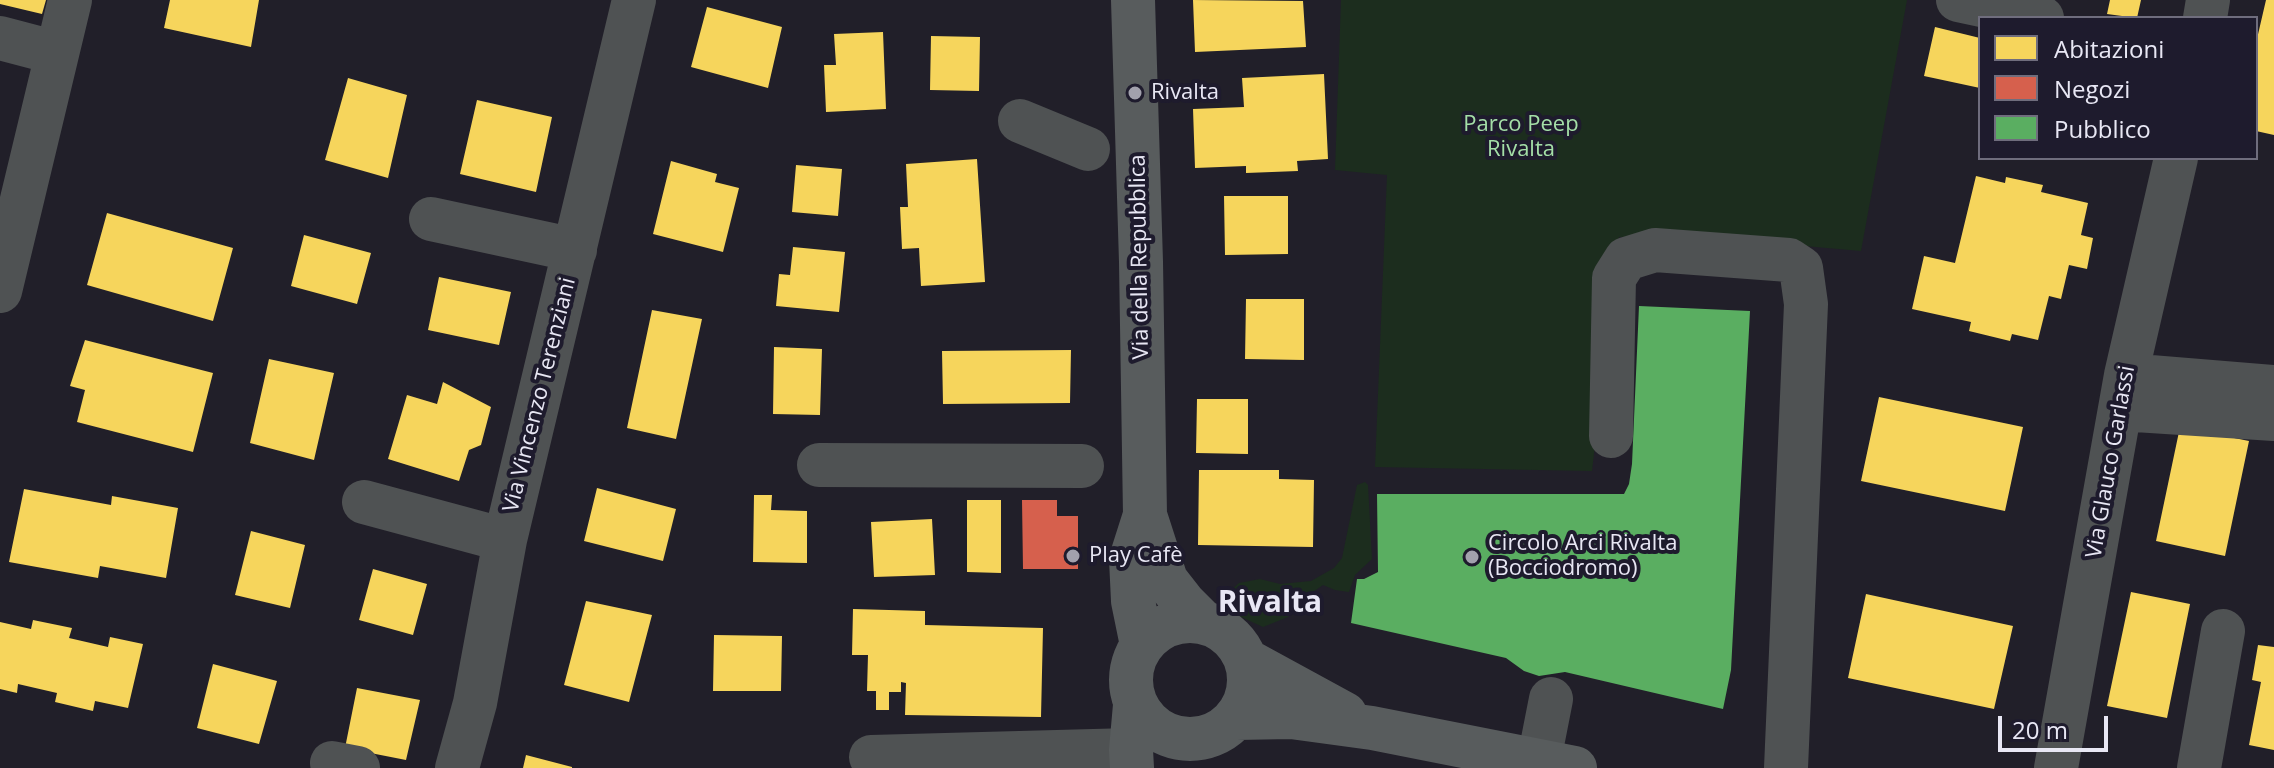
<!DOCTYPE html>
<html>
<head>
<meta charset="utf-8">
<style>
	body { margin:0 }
	#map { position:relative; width:2274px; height:768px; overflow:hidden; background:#211f29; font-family:"Open Sans",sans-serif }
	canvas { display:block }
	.legend { position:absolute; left:1978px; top:16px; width:280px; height:144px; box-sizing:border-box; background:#1e1b2d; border:2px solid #6f6d7d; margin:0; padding:10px 14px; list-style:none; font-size:24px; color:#e8e7f4 }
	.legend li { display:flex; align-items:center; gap:16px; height:40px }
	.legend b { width:40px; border:2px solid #6f6d7d }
	.scale { position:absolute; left:1998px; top:716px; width:110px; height:36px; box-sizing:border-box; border:4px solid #e8e7f4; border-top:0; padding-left:10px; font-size:24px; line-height:28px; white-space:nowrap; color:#e8e7f4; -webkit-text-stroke:6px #1e1b2d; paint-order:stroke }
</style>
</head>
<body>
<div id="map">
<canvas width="2274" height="768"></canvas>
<ul class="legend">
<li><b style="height:22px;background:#f6d55c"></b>Abitazioni</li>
<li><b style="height:22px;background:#d6604d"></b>Negozi</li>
<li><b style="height:22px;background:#5aae61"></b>Pubblico</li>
</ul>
<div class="scale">20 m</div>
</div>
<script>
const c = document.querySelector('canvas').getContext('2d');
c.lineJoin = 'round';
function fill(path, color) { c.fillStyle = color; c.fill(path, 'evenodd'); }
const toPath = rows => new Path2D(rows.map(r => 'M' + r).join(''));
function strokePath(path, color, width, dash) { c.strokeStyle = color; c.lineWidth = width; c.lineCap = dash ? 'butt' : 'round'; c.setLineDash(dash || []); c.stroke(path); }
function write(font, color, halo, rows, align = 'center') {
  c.font = font + ' "Open Sans",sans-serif'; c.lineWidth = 8; c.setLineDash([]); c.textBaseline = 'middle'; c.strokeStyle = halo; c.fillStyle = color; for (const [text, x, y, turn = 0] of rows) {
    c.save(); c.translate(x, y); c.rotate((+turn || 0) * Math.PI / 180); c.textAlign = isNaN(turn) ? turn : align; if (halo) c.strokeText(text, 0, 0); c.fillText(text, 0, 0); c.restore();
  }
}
const green = toPath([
	[1341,0,1907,0,1861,251,1725,239,1619,237,1592,471,1375,467,1387,175,1335,170],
	[1365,482,1368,485,1372,559,1355,575,1349,592,1335,590,1323,585,1303,599,1288,617,1263,627,1239,616,1229,599,1231,590,1239,583,1260,579,1280,584,1311,581,1334,568,1342,558,1357,485]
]);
const homes = toPath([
	[0,0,46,0,42,14,0,4],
	[170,0,259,0,251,47,164,28],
	[1193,0,1303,1,1306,47,1195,52],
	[2110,0,2141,0,2137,18,2107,14],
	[2266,0,2274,0,2274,135,2256,131,2256,43],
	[707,7,782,27,768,88,691,67],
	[1935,27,1980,38,1980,88,1924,76],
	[883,32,886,109,826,112,824,65,836,65,834,34],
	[931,36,980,37,979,91,930,90],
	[1324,74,1328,159,1297,161,1298,171,1246,173,1246,166,1195,168,1193,109,1244,107,1242,78],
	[348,78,407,95,388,178,325,160],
	[477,100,552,117,536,192,460,174],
	[977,159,985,282,921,286,919,248,902,249,900,207,908,207,906,164],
	[671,161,717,174,715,182,739,188,723,252,653,234],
	[796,165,842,169,838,216,792,212],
	[1976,176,2005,183,2006,177,2043,185,2041,192,2088,203,2081,235,2093,238,2087,269,2069,265,2061,299,2049,296,2038,340,2012,334,2010,341,1969,331,1971,322,1912,309,1924,256,1955,263],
	[1224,196,1288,196,1288,254,1225,255],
	[107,213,233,248,213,321,87,285],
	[304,235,371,253,357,304,291,286],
	[793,247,845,252,839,312,776,306,779,274,790,275],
	[439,277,511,292,499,345,428,330],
	[1246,299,1304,299,1304,360,1245,359],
	[652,310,702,319,676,439,627,428],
	[85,340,213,373,193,452,77,422,85,390,70,386],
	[774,347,822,349,820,415,773,414],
	[1071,350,1070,403,943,404,942,351],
	[269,359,334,373,314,460,250,443],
	[443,382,491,407,481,445,469,450,459,481,388,459,407,395,437,404],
	[1879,397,2023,427,2005,511,1861,481],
	[1197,399,1248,399,1248,454,1196,453],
	[2180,427,2249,441,2225,556,2156,541],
	[1199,470,1279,470,1279,479,1314,480,1313,547,1198,545],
	[597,488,676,509,663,561,584,541],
	[24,489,111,505,112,496,178,508,166,578,100,566,98,578,9,562],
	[754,495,772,495,771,510,807,511,807,563,753,562],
	[967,500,1001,500,1001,573,967,572],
	[932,519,935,575,874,577,871,522],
	[251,531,305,545,290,608,235,595],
	[373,569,427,584,413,635,359,620],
	[2131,592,2190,604,2167,718,2107,706],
	[1866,594,2013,626,1994,709,1848,678],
	[586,601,652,615,629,702,564,685],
	[853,609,925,611,925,625,1043,628,1041,717,905,715,906,683,901,682,901,692,889,692,889,710,876,710,876,691,867,691,868,655,852,655],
	[33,620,72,628,69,638,108,647,110,637,143,644,128,708,95,701,93,711,55,702,57,693,18,684,17,693,0,689,0,622,31,629],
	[714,635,782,636,781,691,713,691],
	[2258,645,2274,647,2274,750,2249,745,2261,682,2252,680],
	[213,664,277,681,259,744,197,728],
	[357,688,420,700,406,760,345,748],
	[526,755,572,767,572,768,523,768]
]);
const shops = toPath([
	[1022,500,1057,500,1057,516,1078,516,1078,569,1023,569]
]);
const public = toPath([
	[1639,306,1750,311,1731,670,1723,709,1565,672,1539,676,1524,671,1506,658,1351,623,1357,579,1364,579,1378,572,1377,494,1624,494,1629,484,1632,464]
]);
const minor = toPath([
	[1958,0,2042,18],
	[2205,18,2208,0],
	[0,38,57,53],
	[1020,121,1088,149],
	[431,219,575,250],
	[0,291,70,0],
	[2126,375,2274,387],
	[2120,409,2274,419],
	[1611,436,1614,278,1626,259,1655,250,1789,260,1801,268,1806,304,1786,768],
	[819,465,1082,466],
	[364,502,505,540],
	[871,757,1131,750],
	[1539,760,1551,699],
	[332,763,358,768],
	[457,768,475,703,505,540,634,0],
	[2056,768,2126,375,2176,158],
	[2199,768,2223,631]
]);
const major = toPath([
	[1133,0,1141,262,1145,515,1166,580,1184,603,1203,622],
	'1131 680a59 59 0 1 1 118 0a59 59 0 1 1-118 0Z',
	[1142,645,1133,601,1131,559,1145,515],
	[1246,660,1345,714],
	[1236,718,1291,717,1372,728,1575,768],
	[1132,768,1131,750,1135,705]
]);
const markers = [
	[1135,93,8,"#a2a1ad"],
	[1073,556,8,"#a2a1ad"],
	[1472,557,8,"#a2a1ad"]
];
const poiNames = [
	["Rivalta",1151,93],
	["Circolo Arci Rivalta",1488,544],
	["(Bocciodromo)",1488,569],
	["Play Cafè",1089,556]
];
const parkNames = [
	["Parco Peep",1521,125],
	["Rivalta",1521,150]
];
const streetNames = [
	["Via della Repubblica",1140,257,-91],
	["Via Vincenzo Terenziani",540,395,-76],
	["Via Glauco Garlassi",2111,462,-80]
];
const districtNames = [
	["Rivalta",1270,603]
];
fill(green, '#1c2d1e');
fill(homes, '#f6d55c');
fill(shops, '#d6604d');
fill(public, '#5aae61');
strokePath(minor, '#4f5253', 44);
strokePath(major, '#585c5d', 44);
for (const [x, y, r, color] of markers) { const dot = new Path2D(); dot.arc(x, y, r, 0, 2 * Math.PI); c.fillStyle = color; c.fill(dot); strokePath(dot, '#1e1b2d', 3); }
write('22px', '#e8e7f4', '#1e1b2d', poiNames, 'left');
write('22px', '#a4dfa7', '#1e1b2d', parkNames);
write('22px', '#e8e7f4', '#1e1b2d', streetNames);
write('bold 30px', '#e8e7f4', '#1e1b2d', districtNames);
</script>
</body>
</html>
